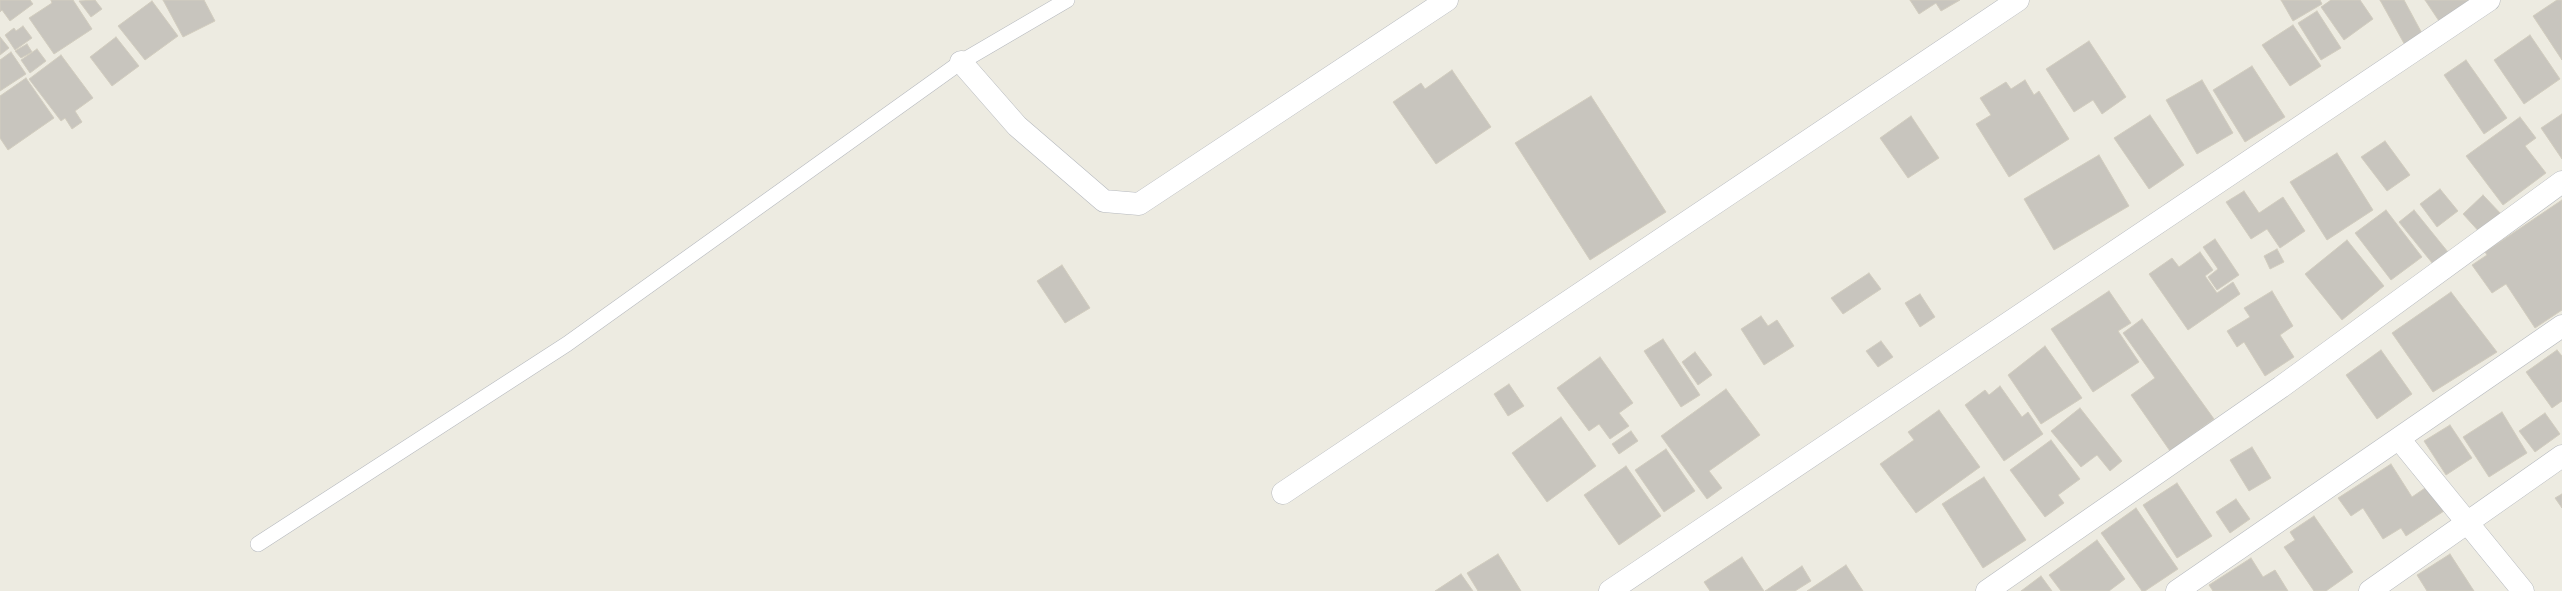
<!DOCTYPE html>
<html>
<head>
<meta charset="utf-8">
<style>
	body { margin:0 }
	canvas { display:block; background:#edebe1 }
</style>
</head>
<body>
<canvas width="2562" height="591"></canvas>
<script>
const c = document.querySelector('canvas').getContext('2d');
c.lineJoin = 'round';
function fill(path, color) { c.fillStyle = color; c.fill(path, 'evenodd'); }
const toPath = rows => new Path2D(rows.map(r => 'M' + r).join(''));
function strokePath(path, color, width, dash) { c.strokeStyle = color; c.lineWidth = width; c.lineCap = dash ? 'butt' : 'round'; c.setLineDash(dash || []); c.stroke(path); }
const building = toPath([
	[0,0,30,0,33,4,10,21,2,10,0,12,0,0],
	[51,0,73,0,92,29,54,54,29,18,52,3,51,0],
	[95,0,102,9,91,17,79,1,95,0],
	[163,0,204,0,215,21,183,37,163,0],
	[1910,0,1960,0,1941,11,1936,3,1919,14,1910,0],
	[2281,0,2320,0,2322,4,2293,21,2281,0],
	[2331,0,2360,0,2373,19,2344,40,2321,7,2331,0],
	[2380,0,2404,0,2424,37,2406,47,2380,0],
	[2425,0,2469,0,2439,21,2425,0],
	[2557,0,2562,0,2562,60,2533,16,2557,0],
	[152,1,178,36,145,60,118,26,152,1],
	[2317,11,2341,48,2321,60,2298,23,2317,11],
	[2293,25,2321,66,2290,86,2262,45,2293,25],
	[23,26,32,38,15,50,5,35,14,28,16,31,23,26],
	[2530,35,2560,79,2524,104,2494,60,2530,35],
	[0,37,9,48,0,55,0,37],
	[116,37,139,66,112,86,90,57,116,37],
	[2089,41,2126,97,2102,114,2093,100,2074,112,2046,69,2089,41],
	[27,44,32,52,21,58,15,51,27,44],
	[37,49,46,61,30,73,21,60,37,49],
	[11,52,26,74,0,91,0,60,11,52],
	[61,55,93,98,75,111,82,122,72,129,65,118,61,121,29,79,61,55],
	[2466,60,2507,118,2484,134,2444,75,2466,60],
	[2252,66,2285,117,2245,142,2213,90,2252,66],
	[1452,70,1491,127,1436,164,1393,102,1421,83,1425,89,1452,70],
	[26,78,54,118,8,150,0,138,0,96,26,78],
	[2025,80,2034,95,2039,91,2069,139,2009,177,1976,124,1991,115,1980,98,2006,82,2011,89,2025,80],
	[2202,80,2233,133,2197,154,2166,100,2202,80],
	[1591,96,1666,212,1590,260,1515,143,1591,96],
	[2562,114,2562,159,2541,128,2562,114],
	[2150,115,2184,165,2149,189,2114,138,2150,115],
	[1911,116,1939,158,1908,178,1880,138,1911,116],
	[2520,117,2536,138,2525,146,2546,173,2503,205,2466,156,2520,117],
	[2385,141,2410,175,2387,191,2361,157,2385,141],
	[2337,153,2373,210,2327,240,2290,182,2337,153],
	[2099,155,2129,206,2054,250,2024,199,2099,155],
	[2440,189,2458,211,2437,227,2420,204,2440,189],
	[2244,191,2259,213,2283,197,2305,231,2280,248,2267,229,2251,239,2226,202,2244,191],
	[2483,195,2503,216,2482,235,2463,214,2483,195],
	[2562,200,2562,310,2535,328,2506,284,2492,293,2472,265,2487,255,2485,252,2562,200],
	[2386,210,2422,257,2391,280,2355,233,2386,210],
	[2414,210,2452,257,2437,269,2399,222,2414,210],
	[2215,239,2239,275,2217,290,2208,277,2218,269,2203,247,2215,239],
	[2347,240,2384,286,2342,320,2305,274,2347,240],
	[2277,249,2284,262,2270,269,2264,256,2277,249],
	[2200,252,2213,270,2205,276,2217,293,2233,282,2240,294,2188,330,2149,274,2172,258,2179,267,2200,252],
	[1062,265,1090,308,1065,323,1037,281,1062,265],
	[1869,273,1881,289,1843,314,1831,298,1869,273],
	[2109,291,2131,323,2118,331,2139,362,2093,392,2051,329,2109,291],
	[2272,291,2293,326,2280,335,2294,357,2265,376,2244,342,2237,347,2227,331,2250,317,2244,308,2272,291],
	[2451,292,2497,352,2433,392,2392,333,2451,292],
	[1920,294,1935,317,1920,327,1905,303,1920,294],
	[1761,316,1768,326,1777,320,1794,346,1764,365,1741,329,1761,316],
	[2142,319,2214,419,2170,451,2131,395,2155,378,2123,333,2142,319],
	[1663,339,1700,395,1681,407,1644,351,1663,339],
	[1881,341,1893,357,1878,367,1866,351,1881,341],
	[2045,346,2082,398,2041,424,2008,375,2045,346],
	[2381,350,2412,394,2377,419,2346,375,2381,350],
	[2557,350,2562,356,2562,401,2552,408,2526,372,2557,350],
	[1695,352,1712,375,1698,385,1682,362,1695,352],
	[1600,357,1633,403,1619,413,1629,426,1610,439,1599,424,1589,431,1557,388,1600,357],
	[1509,384,1524,406,1508,416,1494,394,1509,384],
	[2000,386,2022,417,2028,412,2043,434,2004,461,1965,405,1985,390,1989,395,2000,386],
	[1726,389,1760,435,1709,471,1722,488,1707,499,1661,436,1726,389],
	[2080,408,2122,461,2110,471,2097,455,2081,467,2051,431,2080,408],
	[1939,410,1980,467,1916,513,1880,464,1914,440,1908,432,1939,410],
	[2502,412,2527,453,2489,477,2463,437,2502,412],
	[2545,413,2560,434,2535,452,2519,431,2545,413],
	[1561,417,1596,466,1547,502,1512,453,1561,417],
	[2450,425,2472,458,2446,475,2424,441,2450,425],
	[1631,431,1638,441,1619,454,1612,444,1631,431],
	[2051,440,2080,479,2058,495,2064,503,2045,517,2010,470,2051,440],
	[2252,447,2271,478,2249,491,2230,460,2252,447],
	[1666,449,1695,491,1664,512,1635,470,1666,449],
	[2391,464,2412,497,2428,486,2444,511,2406,536,2401,528,2383,539,2363,508,2351,516,2338,498,2391,464],
	[1626,466,1661,516,1619,545,1584,495,1626,466],
	[1984,477,2026,540,1983,568,1942,504,1984,477],
	[2177,483,2212,536,2177,558,2143,505,2177,483],
	[2562,494,2562,508,2555,498,2562,494],
	[2236,499,2250,519,2230,533,2216,512,2236,499],
	[2136,508,2178,569,2145,591,2142,591,2101,533,2136,508],
	[2314,516,2353,572,2326,591,2314,591,2284,547,2295,540,2290,532,2314,516],
	[2097,540,2125,579,2109,591,2061,591,2049,575,2097,540],
	[1498,554,1521,591,1478,591,1467,573,1498,554],
	[2450,554,2474,591,2427,591,2417,575,2450,554],
	[1742,557,1764,591,1710,591,1704,582,1742,557],
	[2251,558,2263,577,2275,570,2288,591,2213,591,2209,585,2251,558],
	[1846,565,1863,591,1807,591,1846,565],
	[1802,566,1811,581,1795,591,1765,591,1802,566],
	[1461,574,1473,591,1435,591,1461,574],
	[2041,576,2052,591,2021,591,2041,576]
]);
const lane = toPath([
	[258,544,567,344,961,62,1067,0]
]);
const street = toPath([
	[961,62,1017,126,1104,201,1139,204,1447,0],
	[2400,440,2523,591],
	[1283,493,2018,0],
	[1610,591,2489,0],
	[1987,591,2281,387,2562,182],
	[2177,591,2562,326],
	[2370,591,2562,456]
]);
fill(building, '#c8c5be');
strokePath(building, '#d2cdbf', 1);
strokePath(lane, '#b6b9be', 16);
strokePath(street, '#b6b9be', 23);
strokePath(lane, '#fff', 15);
strokePath(street, '#fff', 22);
</script>
</body>
</html>
